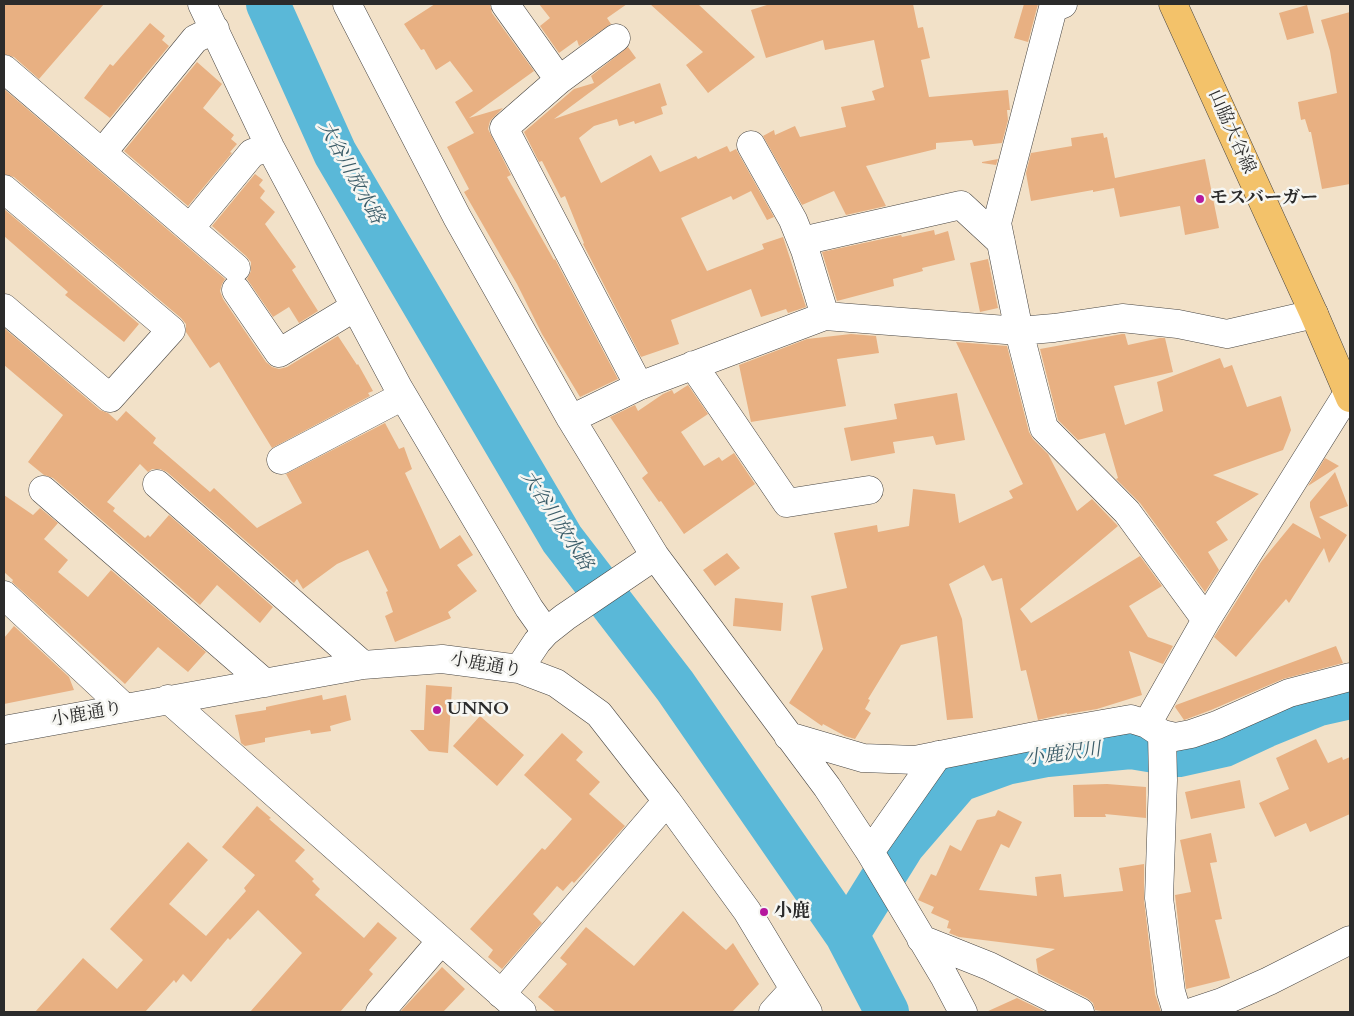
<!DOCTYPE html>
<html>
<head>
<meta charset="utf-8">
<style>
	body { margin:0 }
	#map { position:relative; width:1354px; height:1016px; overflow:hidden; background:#f2e1c8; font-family:Cardo,serif }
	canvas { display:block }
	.frame { position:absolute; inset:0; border:5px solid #2b2b2b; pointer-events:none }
</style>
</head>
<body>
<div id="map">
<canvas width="1354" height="1016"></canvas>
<div class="frame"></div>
</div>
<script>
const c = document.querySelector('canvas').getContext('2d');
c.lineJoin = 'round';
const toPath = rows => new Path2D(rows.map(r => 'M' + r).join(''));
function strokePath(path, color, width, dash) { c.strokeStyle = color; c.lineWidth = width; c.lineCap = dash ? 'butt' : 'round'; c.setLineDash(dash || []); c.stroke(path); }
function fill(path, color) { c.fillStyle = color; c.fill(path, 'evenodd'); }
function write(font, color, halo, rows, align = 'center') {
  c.font = font + ' Cardo,"Noto Serif JP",serif'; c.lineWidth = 5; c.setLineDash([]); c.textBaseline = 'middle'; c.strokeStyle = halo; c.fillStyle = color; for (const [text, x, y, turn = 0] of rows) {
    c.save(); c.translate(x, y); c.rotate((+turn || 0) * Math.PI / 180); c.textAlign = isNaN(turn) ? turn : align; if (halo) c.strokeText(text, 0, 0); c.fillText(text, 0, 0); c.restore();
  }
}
const river = toPath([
	[268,4,335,153,562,539,675,686,847,935,887,1012],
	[847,935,903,845,959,780,1006,763,1047,755,1131,747,1179,755,1224,745,1265,726,1319,704,1350,697]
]);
const building = toPath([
	[4,4,104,4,39,79,14,57,4,54],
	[435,4,490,4,492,13,534,71,469,118,503,108,490,121,488,129,511,175,507,177,554,260,555,259,618,379,580,397,542,334,517,284,464,192,469,189,447,147,474,133,455,102,473,91,450,61,436,70,424,49,421,50,404,24],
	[539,4,627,4,607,18,611,24,579,46,577,40,559,53,540,26,550,18],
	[650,4,698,4,755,57,708,93,686,65,703,52],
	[770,4,913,4,918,28,923,27,930,58,921,60,929,97,1008,90,1010,110,1007,110,1008,120,1002,143,974,146,972,140,936,143,936,149,866,166,886,206,846,215,834,191,802,205,763,136,774,130,775,135,795,126,800,137,846,127,841,107,875,100,872,91,884,87,874,40,825,50,823,40,766,58,751,10],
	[1024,4,1038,4,1028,42,1014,38],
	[1307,5,1314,33,1287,40,1279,13],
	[1350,12,1350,184,1322,189,1311,132,1309,132,1305,119,1301,120,1298,102,1337,93,1330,51,1321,20],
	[150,23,165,36,162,40,169,46,110,118,84,98,110,64,113,66],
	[628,47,636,58,554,119,660,83,667,105,661,107,663,114,635,124,634,121,619,126,617,119,594,126,579,138,601,183,651,155,660,172,696,156,698,159,727,146,730,152,736,149,774,217,767,220,751,191,733,200,731,196,681,218,707,271,764,249,762,244,783,237,806,307,788,313,786,309,761,317,751,289,671,320,679,344,641,357,583,244,584,243,565,196,561,198,542,161,539,162,524,132,574,89,594,83,591,76],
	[197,62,222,84,203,108,234,135,231,139,237,144,230,152,232,153,188,206,124,151],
	[4,89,225,279,222,284,220,291,223,299,266,362,272,367,279,369,287,367,338,336,357,365,358,364,373,391,368,393,370,396,272,448,219,362,210,368,186,332,186,324,181,318,14,177,4,174],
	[1103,133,1104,138,1107,137,1115,178,1205,159,1219,228,1185,235,1180,206,1120,217,1114,188,1093,192,1093,190,1031,201,1026,173,1031,153,1072,146,1071,138],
	[998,159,996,165,982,163,982,162],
	[255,174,263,180,259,185,265,191,260,198,275,212,265,224,296,267,292,270,318,311,299,323,289,307,273,317,247,279,251,271,251,262,246,256,212,226],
	[4,209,139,324,124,342,65,295,68,292,4,236],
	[934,230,935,235,948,231,955,260,922,268,923,271,893,279,894,286,837,301,822,252,901,235,902,237],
	[988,259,998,308,980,312,970,263],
	[4,328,100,410,108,413,117,421,126,411,156,438,153,443,210,492,214,488,257,528,302,503,286,474,385,423,399,449,404,447,412,469,405,473,440,549,460,535,473,555,457,565,477,591,448,612,451,618,395,642,385,616,393,612,386,592,388,591,368,550,337,564,303,589,297,579,294,583,167,472,160,469,152,469,148,472,140,464,107,502,115,508,113,511,145,538,148,535,150,537,169,515,273,607,260,623,217,585,200,605,53,478,44,475,28,462,63,415,4,365],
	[851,334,876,336,879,353,837,359,846,406,751,422,739,365,807,339],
	[1122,334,1125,334,1128,345,1160,338,1165,338,1173,372,1114,386,1125,425,1163,411,1157,382,1220,358,1224,368,1232,365,1247,407,1281,396,1291,430,1283,450,1213,475,1259,494,1216,522,1228,540,1208,552,1219,570,1205,592,1140,503,1116,479,1118,478,1105,433,1078,440,1058,420,1040,349],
	[956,342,1007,346,1029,432,1033,439,1048,454,1077,511,1092,499,1118,526,1020,609,1031,623,1140,556,1162,586,1129,606,1148,637,1173,646,1163,664,1129,651,1142,695,1097,709,1067,714,1067,713,1038,720,1026,670,1021,671,1002,578,992,581,984,565,949,584,962,619,973,718,947,720,937,636,901,645,868,699,870,700,865,709,871,713,855,739,845,736,823,724,822,726,789,703,823,649,811,596,847,588,834,533,877,525,878,532,909,526,913,489,955,494,959,523,1013,498,1009,491,1023,484],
	[688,385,708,414,681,432,704,466,719,457,722,461,734,453,755,484,684,534,661,501,659,502,642,478,648,473,610,417,635,405,638,411,663,394,672,390,674,394],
	[957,393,965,440,936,445,933,436,893,442,895,453,851,461,844,428,897,419,894,404],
	[1325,458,1339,466,1308,486],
	[1335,472,1348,506,1319,517,1347,535,1329,563,1324,548,1289,603,1286,599,1236,657,1214,637,1261,562,1293,523,1321,539,1310,507,1310,502],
	[4,495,33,515,40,508,58,523,44,539,68,560,58,572,88,597,111,570,206,652,188,672,158,647,125,684,12,582,13,580,4,572],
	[727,553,740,568,715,586,703,570],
	[735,598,783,603,781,631,733,626],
	[14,626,69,677,74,690,4,704,4,638],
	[1336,646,1343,663,1283,679,1211,710,1187,719,1184,720,1175,707,1176,705],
	[426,685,452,687,448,753,429,751,410,730,424,730],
	[322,695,323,700,346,695,351,720,330,726,331,731,311,734,310,730,265,738,265,742,245,746,241,743,235,715,266,710,266,707],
	[480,716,524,755,497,786,453,746],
	[562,733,583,752,576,760,600,782,589,794,625,826,574,883,572,881,563,891,557,886,533,914,542,923,502,969,488,957,493,950,470,929,542,848,545,850,572,819,524,775],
	[1316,739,1328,763,1342,757,1343,760,1350,757,1350,814,1310,832,1306,823,1275,837,1259,803,1289,789,1276,758],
	[1240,780,1245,808,1191,819,1185,792],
	[1107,784,1146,787,1146,818,1105,814,1106,817,1074,817,1073,785],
	[257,806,271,818,269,819,305,850,295,861,314,879,312,881,320,889,315,895,364,938,378,922,397,938,369,970,373,974,340,1012,250,1012,302,953,258,910,230,940,228,938,191,982,183,974,176,983,174,980,145,1012,35,1012,83,958,117,989,143,960,110,929,188,842,208,860,169,904,206,936,246,891,244,888,255,875,222,847],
	[998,810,1022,822,1009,848,1001,844,979,890,1037,896,1035,877,1061,874,1064,897,1123,891,1119,868,1144,864,1144,900,1155,994,1161,1012,1108,1012,1095,1010,1093,1003,1087,998,1038,973,1036,959,1055,949,959,937,949,933,951,929,947,928,949,921,931,913,934,907,918,900,931,874,936,876,950,845,961,851,977,820,995,816],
	[1211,833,1217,862,1210,863,1222,919,1215,920,1230,978,1186,989,1175,895,1191,892,1180,840],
	[683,911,726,950,733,943,759,984,732,1012,556,1012,538,997,567,964,560,958,586,927,634,966],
	[442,967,465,989,443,1012,400,1012],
	[1017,998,1046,1012,986,1012]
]);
const minor = toPath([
	[202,4,270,147,399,389,529,608,546,632],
	[347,4,457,217,571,419,655,556,827,787,870,852,944,976,963,1012],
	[505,4,559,80],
	[1063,4,1053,8,997,223,1019,331,1044,428,1127,512,1206,620],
	[616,38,559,80,504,128,639,386],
	[4,69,236,268],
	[751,145,793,220,805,250,825,316],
	[102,153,195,39,215,29],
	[4,189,171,330,110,398,4,308],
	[190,228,252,153,270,147],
	[802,241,961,205,1001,242],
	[236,290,279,353,355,307],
	[693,365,787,503,869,490],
	[571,419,639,386,825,316,1019,331,1054,328,1122,318,1178,324,1227,334,1314,314],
	[281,460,403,396],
	[157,484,363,665],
	[43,490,265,683],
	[4,595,125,708],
	[519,669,537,642,546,632,565,617,655,556],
	[168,699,522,1012],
	[1147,724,1206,620,1348,393],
	[4,730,363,665,442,659,519,669,556,683,599,714,667,801,747,911,808,1012],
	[1162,734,1163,780,1159,898,1171,992,1177,1012],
	[788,736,863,758,915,760,1040,735,1131,719,1147,724,1162,734,1175,737,1191,734,1217,725,1289,693,1350,677],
	[870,852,938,755],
	[921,939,989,966,1080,1012],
	[501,994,667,801],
	[380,1012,441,941],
	[773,1012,794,989],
	[1192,1012,1222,1002,1269,981,1350,940]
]);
const major = toPath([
	[1173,4,1314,314,1350,398]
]);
const markers = [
	[1200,199,5,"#b5179e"],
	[437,710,5,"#b5179e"],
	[764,912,5,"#b5179e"]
];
const streetNames = [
	["山脇大谷線",1231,132,66],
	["小鹿通り",486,666,10],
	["小鹿通り",87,715,-10]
];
const poiNames = [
	["モスバーガー",1210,199],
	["UNNO",447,710],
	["小鹿",774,912]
];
const waterNames = [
	["大谷川放水路",350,173,61],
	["大谷川放水路",556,521,57],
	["小鹿沢川",1063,755,-7]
];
strokePath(river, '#5ab8d8', 44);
fill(building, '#e8b082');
strokePath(minor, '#494643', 29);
strokePath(major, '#494643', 29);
strokePath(minor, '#fff', 28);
strokePath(major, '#f3c26a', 28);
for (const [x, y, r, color] of markers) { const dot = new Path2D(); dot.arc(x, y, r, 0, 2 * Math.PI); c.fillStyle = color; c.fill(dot); strokePath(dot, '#f6f6f2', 2); }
write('18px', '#2b2b2b', '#f6f6f2', streetNames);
write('bold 18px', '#2b2b2b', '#f6f6f2', poiNames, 'left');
write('italic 19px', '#3b5c68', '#f6f6f2', waterNames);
</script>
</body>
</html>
